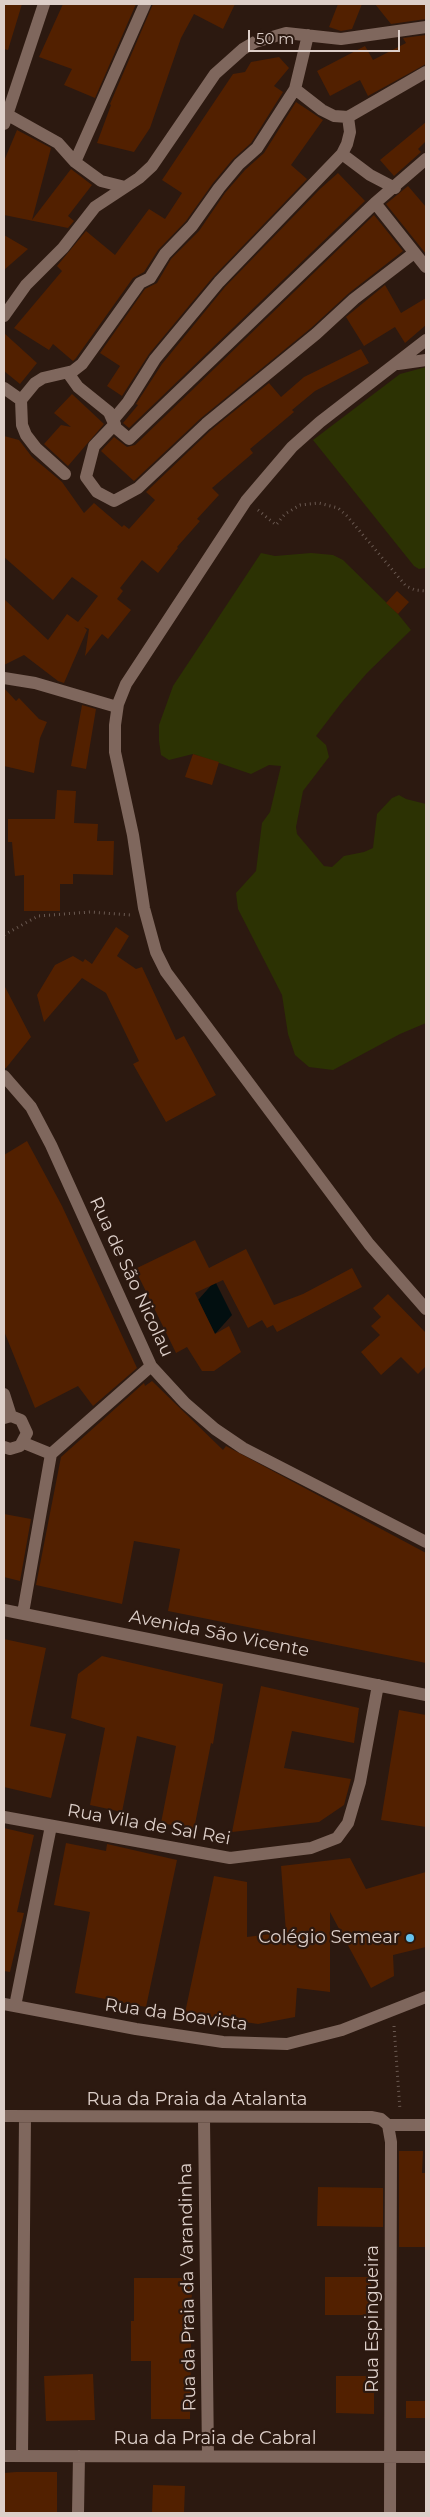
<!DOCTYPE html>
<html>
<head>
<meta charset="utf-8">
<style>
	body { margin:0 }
	#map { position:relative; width:430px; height:2517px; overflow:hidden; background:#2c1910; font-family:Montserrat,sans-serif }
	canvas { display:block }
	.frame { position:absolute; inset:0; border:5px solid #ddcfc9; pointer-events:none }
	.scale { position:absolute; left:248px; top:30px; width:152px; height:22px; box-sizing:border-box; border:2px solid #ddcfc9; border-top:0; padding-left:6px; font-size:15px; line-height:18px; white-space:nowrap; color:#ddcfc9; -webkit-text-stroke:4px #2c1910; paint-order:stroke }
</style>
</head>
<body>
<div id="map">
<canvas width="430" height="2517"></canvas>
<div class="frame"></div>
<div class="scale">50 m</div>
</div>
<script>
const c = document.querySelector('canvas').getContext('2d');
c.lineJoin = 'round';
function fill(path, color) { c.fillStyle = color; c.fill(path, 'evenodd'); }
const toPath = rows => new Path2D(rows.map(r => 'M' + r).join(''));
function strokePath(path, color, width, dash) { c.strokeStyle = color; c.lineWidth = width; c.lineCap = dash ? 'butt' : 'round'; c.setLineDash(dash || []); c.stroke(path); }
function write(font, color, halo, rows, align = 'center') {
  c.font = font + ' Montserrat,sans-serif'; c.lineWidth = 4.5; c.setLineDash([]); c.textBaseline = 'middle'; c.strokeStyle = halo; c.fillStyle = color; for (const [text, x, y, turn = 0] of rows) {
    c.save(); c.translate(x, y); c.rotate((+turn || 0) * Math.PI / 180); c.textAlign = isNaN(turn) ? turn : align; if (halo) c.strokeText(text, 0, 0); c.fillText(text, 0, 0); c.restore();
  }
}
const green = toPath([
	[426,367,426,568,419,569,414,566,313,440,400,374],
	[261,553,275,556,311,553,333,555,343,560,398,614,411,630,367,673,342,702,316,736,326,745,329,757,303,791,296,827,297,834,324,866,332,867,344,856,364,852,373,848,377,814,392,798,399,795,406,799,426,804,426,1023,400,1034,333,1070,309,1067,295,1055,288,1034,282,995,238,909,236,893,256,871,262,823,270,812,281,766,269,765,251,774,193,754,169,760,161,755,159,741,159,725,173,686]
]);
const water = toPath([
	[215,1281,232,1315,215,1334,198,1300]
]);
const building = toPath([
	[4,4,22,4,8,50,4,49],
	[63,4,136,4,95,98,64,85,72,69,39,57],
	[153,4,235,4,223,29,194,14,181,38,150,128,134,152,97,143,111,105,110,104],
	[338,4,362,4,352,29,341,31,329,27],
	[375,4,426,4,426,19,391,24],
	[426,35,426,64,368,96,360,80,330,96,317,71,365,46,373,60,406,43,403,38],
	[279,57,289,68,274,86,283,92,251,143,233,159,213,183,186,221,158,250,144,272,133,278,76,358,73,361,53,344,49,350,14,328,62,271,57,266,86,231,115,255,149,209,165,219,182,193,162,180,233,74,245,72,251,62],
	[296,102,323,120,291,165,307,179,213,277,149,354,122,396,107,386,120,366,100,353,145,289,157,283,171,259,199,231,225,193,245,170,264,153],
	[426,122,426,141,418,149,421,152,394,176,380,160],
	[17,130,51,148,32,220,71,169,92,185,68,216,74,221,68,228,4,215,4,161],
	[338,173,365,201,129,428,123,423,138,405,136,404,162,364,225,287,320,189],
	[408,186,426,207,426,254,386,204],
	[374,215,403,251,349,293,311,328,201,418,134,481,101,451,114,437,127,447,135,445],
	[4,235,28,249,4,270],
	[385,285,401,313,426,298,426,325,405,343,395,327,364,346,346,317],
	[4,333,37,363,20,384,4,371],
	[361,349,369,363,315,391,292,410,294,412,250,449,253,453,212,488,219,495,197,519,200,521,177,547,178,548,158,573,142,560,120,588,123,591,117,599,131,610,108,639,102,634,85,656,89,629,84,627,87,630,64,683,58,681,24,655,4,665,4,599,48,640,67,614,78,622,98,596,72,577,53,600,4,557,4,436,19,440,32,457,62,482,84,513,94,503,122,527,124,525,129,529,155,500,146,492,211,430,269,383,281,397,304,377],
	[72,394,104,424,68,466,44,444,61,425,71,427,54,413],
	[397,591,409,602,398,614,386,603],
	[4,688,16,701,19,698,39,719,47,722,40,738,34,773,4,766],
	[82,705,96,709,86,769,71,766],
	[193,754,219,762,212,785,185,777],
	[57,790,76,791,74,823,98,824,97,841,114,841,113,875,73,874,73,884,60,884,60,911,24,911,24,875,15,876,12,842,8,842,8,819,55,819],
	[116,927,129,936,117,956,136,969,142,967,176,1040,184,1036,216,1095,166,1122,133,1064,139,1061,106,993,82,978,44,1022,37,995,55,965,73,956,83,962,85,959,92,964],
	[4,985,31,1037,6,1068,4,1068],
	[27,1141,62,1206,137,1368,93,1406,78,1386,35,1408,4,1331,4,1155],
	[195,1240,209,1268,246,1249,274,1305,303,1294,352,1268,362,1287,277,1332,273,1325,267,1328,262,1320,248,1328,223,1280,195,1293,215,1334,229,1326,241,1352,214,1371,202,1371,187,1347,176,1353,135,1269],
	[388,1294,426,1333,426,1366,418,1374,401,1357,381,1375,361,1352,380,1335,371,1326,381,1317,373,1308],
	[152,1381,223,1450,226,1446,426,1553,426,1663,168,1611,180,1549,134,1541,122,1604,36,1585,61,1457,144,1383,145,1386],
	[4,1514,31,1519,20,1581,4,1577],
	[4,1639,46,1648,30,1726,66,1734,51,1798,4,1787],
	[102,1656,223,1684,213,1744,211,1743,194,1829,161,1823,176,1746,137,1736,122,1812,90,1805,105,1728,71,1718,78,1674],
	[261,1686,359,1708,354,1743,292,1731,284,1768,351,1779,344,1805,319,1822,232,1832],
	[399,1710,426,1715,426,1827,381,1820],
	[4,1828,34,1835,17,1912,24,1913,10,1972,4,1971],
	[66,1843,106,1851,107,1844,177,1860,146,2007,75,1993,90,1912,54,1905],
	[350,1858,366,1889,426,1872,426,1947,393,1955,394,1976,371,1988,330,1912,330,1992,297,1988,295,2017,258,2024,185,2013,214,1876,247,1882,247,1937,286,1932,281,1866],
	[399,2151,423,2151,422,2173,426,2173,426,2247,399,2247],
	[318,2187,383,2188,383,2227,317,2226],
	[325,2277,371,2277,370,2315,325,2315],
	[134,2278,192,2278,190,2419,151,2419,151,2361,131,2361,131,2321,134,2321],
	[93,2374,95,2420,46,2421,44,2376],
	[336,2376,374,2376,374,2414,336,2413],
	[406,2401,426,2401,426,2418,406,2418],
	[16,2472,57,2472,57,2513,4,2513,4,2473],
	[153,2485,185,2486,184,2513,152,2513]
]);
const path = toPath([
	[258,510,276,525,285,514,300,505,319,503,338,508,347,516,406,586,415,590,426,591],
	[4,935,38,916,90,912,131,915],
	[394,2026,400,2110]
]);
const minor = toPath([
	[295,89,322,110,334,116,348,117,426,72],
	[8,115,58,143,75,162,101,181,125,187],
	[4,124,44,4],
	[342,154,370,175,395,188],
	[75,162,145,4],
	[375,203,426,267],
	[4,316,26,285,63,248,95,207,139,178,152,166,215,74,243,49,255,42,286,33,341,39,426,27],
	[426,340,320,422,292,447,246,501,126,684,118,704,115,725,115,752,133,835,144,908,156,952,166,972,369,1244,426,1309],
	[398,364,426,360],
	[68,373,78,387,109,412,116,428,129,439,375,203,426,159],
	[4,388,21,400],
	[113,420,128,402,155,359,219,282,342,154,347,144,350,132,348,117],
	[115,424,94,446,86,477,97,492,114,501,138,488,206,424,316,334,354,299,414,253],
	[65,474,36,448,26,435,22,425,21,400,35,383,43,378,73,371,82,364,140,283,150,278,165,254,192,226,219,188,239,164,257,148,295,89,308,35],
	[4,678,35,683,117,707],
	[4,1076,31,1107,51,1145,151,1366,185,1403,215,1429,243,1448,426,1542],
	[4,1394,11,1416],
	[4,1418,11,1416,21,1420,27,1433,20,1446,10,1449,4,1447],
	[24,1443,51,1454],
	[4,1610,426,1695],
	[23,1613,51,1454,151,1366],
	[4,1817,230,1858,311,1848,337,1838,348,1823,360,1782,378,1685],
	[4,2004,136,2029,223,2042,287,2044,342,2030,426,1997],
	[15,2006,51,1826],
	[4,2116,371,2117,381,2119,388,2125,391,2142,390,2513],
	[204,2119,208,2456],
	[388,2125,426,2125],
	[4,2456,426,2457],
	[22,2456,25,2117],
	[78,2513,79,2456]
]);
const markers = [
	[410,1938,5,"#66c4ef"]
];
const streetNames = [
	["Rua de São Nicolau",131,1277,65],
	["Avenida São Vicente",219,1634,11],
	["Rua Vila de Sal Rei",149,1825,10],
	["Rua da Boavista",176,2015,8],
	["Rua da Praia da Atalanta",197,2100],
	["Rua da Praia da Varandinha",188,2287,-91],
	["Rua Espingueira",373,2319,-90],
	["Rua da Praia de Cabral",215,2439]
];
const poiNames = [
	["Colégio Semear",400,1938]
];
fill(green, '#2c3203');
fill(water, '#020f10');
fill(building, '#522000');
strokePath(path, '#6a5951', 3, [1, 4]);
strokePath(minor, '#7f675d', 12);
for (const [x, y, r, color] of markers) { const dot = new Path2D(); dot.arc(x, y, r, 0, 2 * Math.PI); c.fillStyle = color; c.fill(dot); strokePath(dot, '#2c1910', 2); }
write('18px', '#ddcfc9', '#2c1910', streetNames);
write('18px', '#ddcfc9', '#2c1910', poiNames, 'right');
</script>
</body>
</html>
